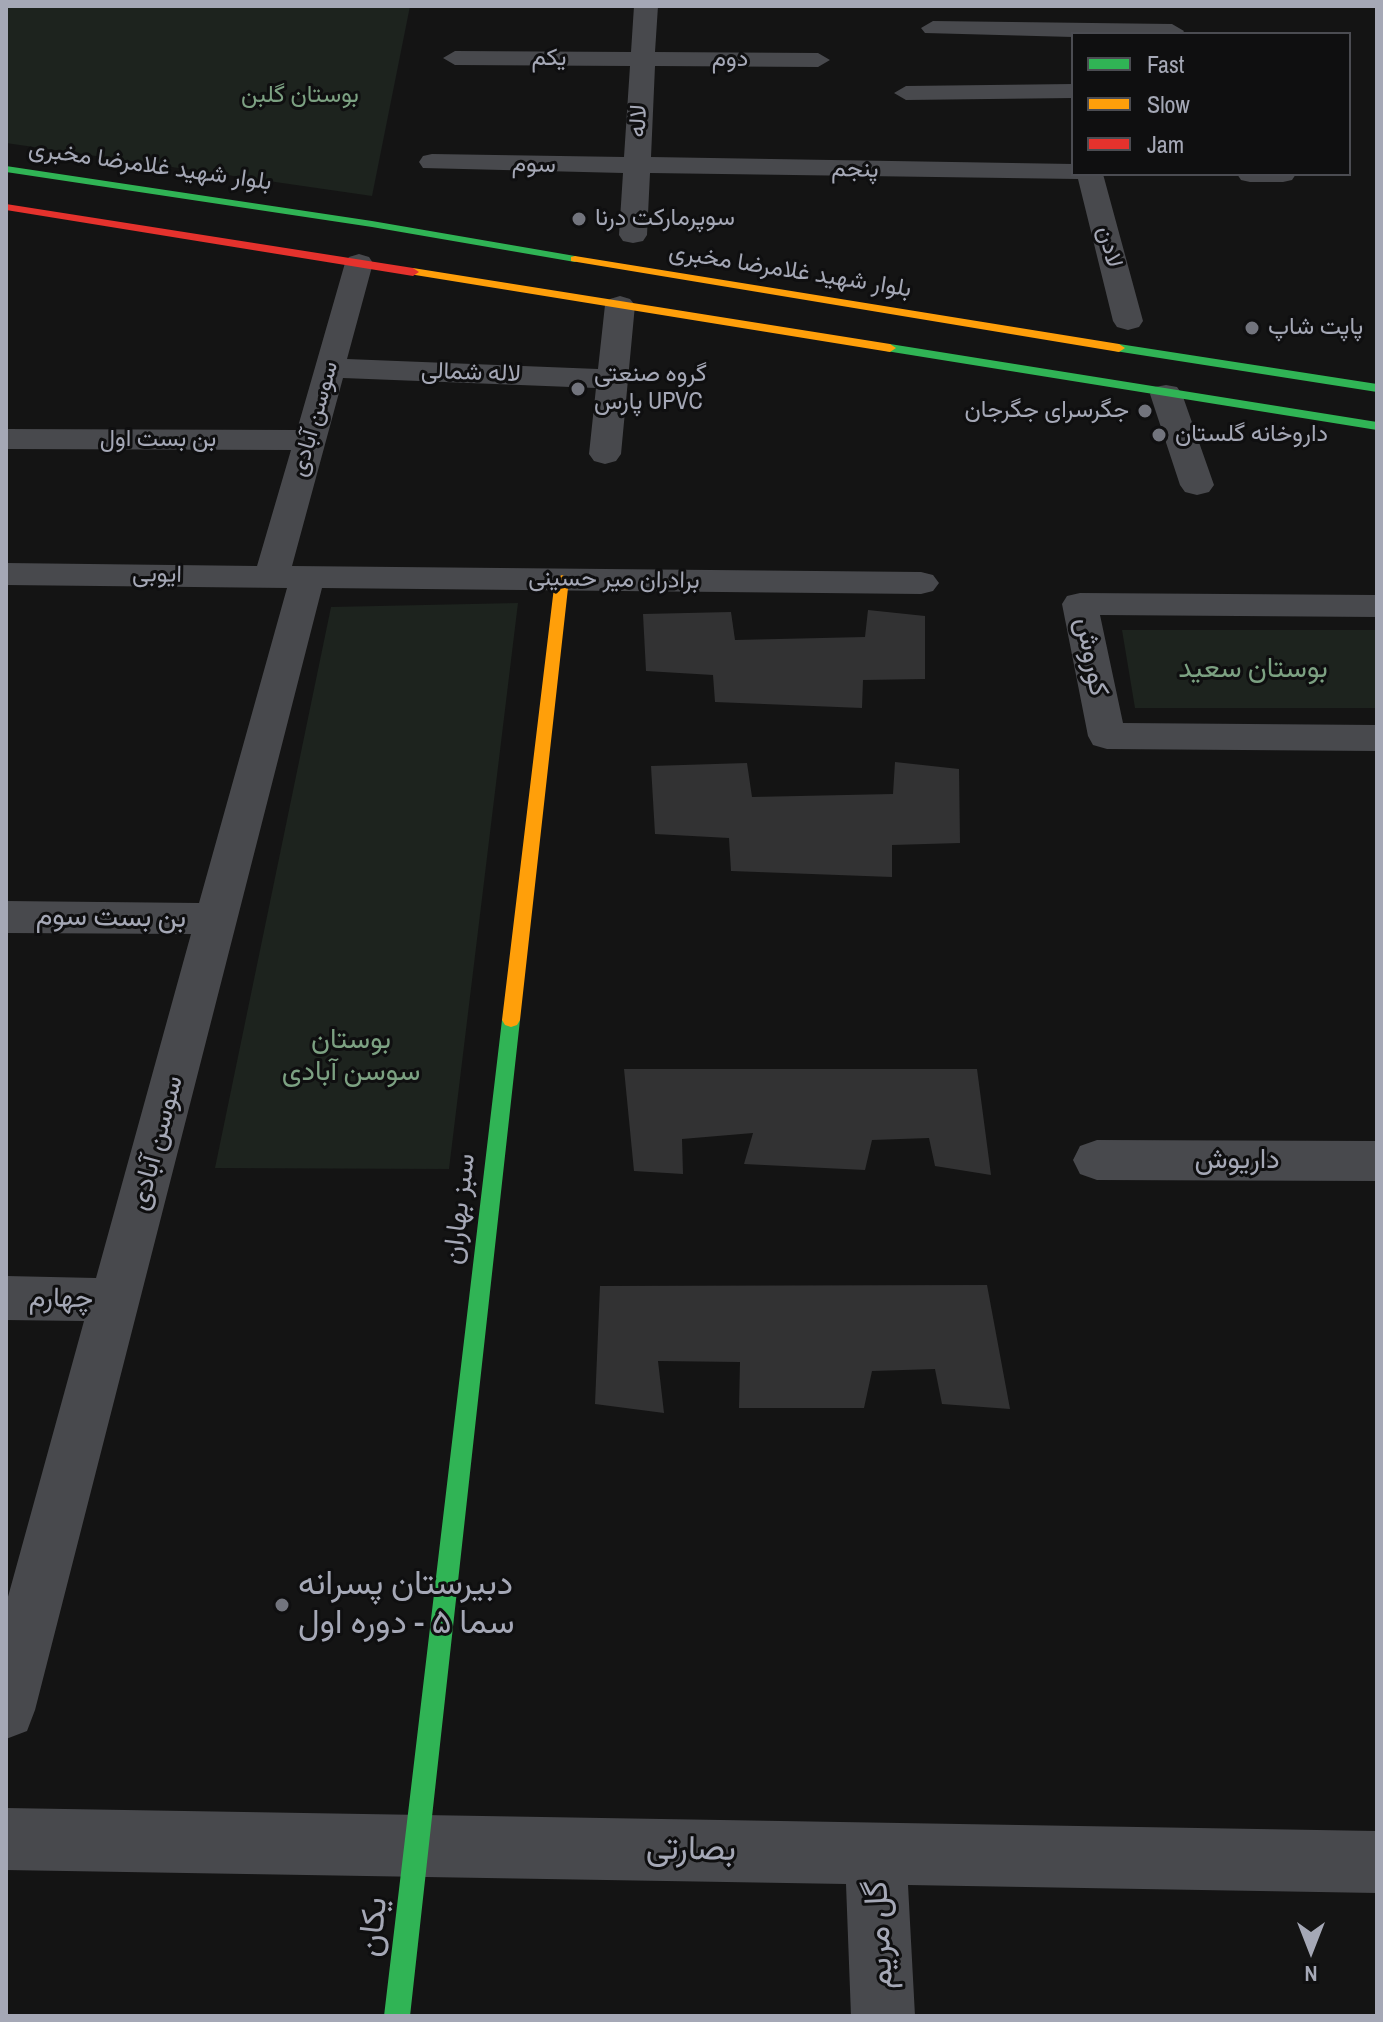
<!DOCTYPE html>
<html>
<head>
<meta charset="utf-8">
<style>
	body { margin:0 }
	#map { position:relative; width:1383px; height:2022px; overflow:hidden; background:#141414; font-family:"Archivo Narrow",sans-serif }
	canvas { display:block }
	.frame { position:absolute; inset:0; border:8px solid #a5a8b6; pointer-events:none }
	.legend { position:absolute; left:1071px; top:32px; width:280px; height:144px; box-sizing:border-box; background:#0f0f10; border:2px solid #4b4c52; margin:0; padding:10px 14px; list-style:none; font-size:24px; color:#a5a8b6 }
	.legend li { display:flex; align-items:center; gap:16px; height:40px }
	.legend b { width:40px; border:2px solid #4b4c52 }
	.north { position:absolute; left:1271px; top:1910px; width:80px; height:80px; -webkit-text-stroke:6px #0f0f10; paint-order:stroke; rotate:180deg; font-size:22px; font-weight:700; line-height:32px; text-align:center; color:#a5a8b6 }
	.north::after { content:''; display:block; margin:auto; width:28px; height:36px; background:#a5a8b6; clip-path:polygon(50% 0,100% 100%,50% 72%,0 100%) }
</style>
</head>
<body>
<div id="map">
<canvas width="1383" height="2022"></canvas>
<div class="frame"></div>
<ul class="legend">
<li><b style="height:10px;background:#30b455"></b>Fast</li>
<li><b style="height:10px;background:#ff9f0a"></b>Slow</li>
<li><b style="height:10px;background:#e5322d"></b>Jam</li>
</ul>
<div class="north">N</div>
</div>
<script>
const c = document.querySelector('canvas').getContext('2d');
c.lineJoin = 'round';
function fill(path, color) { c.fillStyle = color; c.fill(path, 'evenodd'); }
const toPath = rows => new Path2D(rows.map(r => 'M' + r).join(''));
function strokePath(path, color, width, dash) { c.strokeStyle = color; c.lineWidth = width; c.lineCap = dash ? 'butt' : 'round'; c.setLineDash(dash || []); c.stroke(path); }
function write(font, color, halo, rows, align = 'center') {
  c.font = font + ' "Archivo Narrow",Vazirmatn,sans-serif'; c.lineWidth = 6; c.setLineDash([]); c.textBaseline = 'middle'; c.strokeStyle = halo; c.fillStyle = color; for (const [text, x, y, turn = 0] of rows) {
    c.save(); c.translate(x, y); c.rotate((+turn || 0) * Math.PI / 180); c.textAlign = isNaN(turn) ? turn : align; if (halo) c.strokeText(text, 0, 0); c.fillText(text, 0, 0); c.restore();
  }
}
const green = toPath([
	[6,6,410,6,372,196,6,143],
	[518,603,449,1169,215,1168,331,607],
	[1122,630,1377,630,1377,708,1135,708]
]);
const building = toPath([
	[868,610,925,616,925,679,863,680,862,708,715,702,713,675,646,671,643,614,731,612,735,640,865,637],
	[895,762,959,769,960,843,892,845,892,877,731,871,729,838,655,834,651,766,747,763,752,797,893,794],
	[624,1069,977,1069,991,1175,935,1166,929,1138,872,1140,865,1170,744,1164,753,1133,682,1139,683,1174,634,1171],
	[987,1285,1010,1409,942,1404,935,1369,872,1371,864,1408,739,1408,740,1362,658,1361,664,1413,595,1404,600,1286]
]);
const street = toPath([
	[634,6,658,6,655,52,818,53,830,60,818,67,655,66,651,157,1073,164,1073,174,1103,174,1143,321,1139,327,1128,330,1117,327,1113,321,1078,179,650,173,647,235,643,241,633,243,623,241,619,235,623,173,423,168,419,162,423,156,432,154,624,157,630,66,455,65,443,58,455,51,631,52,634,6],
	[933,21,1172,24,1184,31,1182,34,1073,34,1073,37,925,33,921,28,933,21],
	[1073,84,1073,98,906,100,894,93,906,86,1073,84],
	[1237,174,1296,174,1292,180,1283,182,1250,182,1241,180,1237,174],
	[359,254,369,257,373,263,347,359,598,369,605,305,610,299,620,296,630,299,635,305,621,454,616,461,605,464,594,461,589,454,596,388,343,378,292,566,921,572,933,575,939,583,933,591,921,594,322,588,35,1710,27,1731,6,1739,6,1604,84,1321,6,1320,6,1276,96,1278,191,934,6,933,6,901,199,903,287,588,6,585,6,563,257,566,291,450,6,449,6,429,297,430,345,263,349,257,359,254],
	[1166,385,1177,387,1182,394,1214,485,1209,492,1197,495,1185,492,1180,485,1150,394,1155,387,1166,385],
	[1080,593,1377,595,1377,617,1100,615,1123,723,1377,725,1377,751,1107,749,1093,745,1088,736,1062,604,1067,596,1080,593],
	[1097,1140,1377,1141,1377,1181,1097,1180,1080,1174,1073,1160,1080,1146,1097,1140],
	[6,1808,1377,1831,1377,1893,908,1885,915,2016,851,2016,846,1884,6,1870,6,1808]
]);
const fast = toPath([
	[6,166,372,221,575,256,581,259,575,262,372,227,6,172,6,166],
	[890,344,1377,422,1377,430,886,351,886,345,890,344],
	[1119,344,1377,384,1377,392,1115,351,1115,345,1119,344],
	[511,1013,517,1015,520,1020,410,2016,384,2016,502,1020,505,1015,511,1013]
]);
const slow = toPath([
	[575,256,1119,344,1125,348,1119,352,571,261,571,257,575,256],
	[413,268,890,344,896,348,890,352,409,274,407,272,413,268],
	[562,575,569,579,520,1020,517,1025,511,1027,505,1025,502,1020,555,579,562,575]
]);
const jam = toPath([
	[6,204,413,268,419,272,413,276,6,210,6,204]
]);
const markers = [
	[579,219,8,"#72747d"],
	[1252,328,8,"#72747d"],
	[578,389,8,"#72747d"],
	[1145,411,8,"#72747d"],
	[1159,435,8,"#72747d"],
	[282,1605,8,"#72747d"]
];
const farStreetnames = [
	["یکم",549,59],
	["دوم",730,60],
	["لاله",639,121,-87],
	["سوم",534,165,2],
	["بلوار شهید غلامرضا مخبری",150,166,8],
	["پنجم",855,170,1],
	["لادن",1109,247,76],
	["بلوار شهید غلامرضا مخبری",790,271,9],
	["لاله شمالی",471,373,2],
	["سوسن آبادی",315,419,-74],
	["بن بست اول",158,440],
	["ایوبی",157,575,1],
	["برادران میر حسینی",614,580,1]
];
const farParknames = [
	["بوستان گلبن",300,96]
];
const farPoinames = [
	["سوپرمارکت درنا",595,219],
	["پاپت شاپ",1268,328],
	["گروه صنعتی",594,375],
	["پارس UPVC",594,403],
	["جگرسرای جگرجان",1129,411,"right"],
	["داروخانه گلستان",1175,435]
];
const streetNames = [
	["کوروش",1091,657,79],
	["بن بست سوم",111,918,1],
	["سوسن آبادی",157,1143,-75],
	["داریوش",1237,1160],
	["سبز بهاران",460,1209,-83],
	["چهارم",61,1299,1]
];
const parkNames = [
	["بوستان سعید",1253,669],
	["بوستان",351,1040],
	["سوسن آبادی",351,1072]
];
const nearPoinames = [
	["دبیرستان پسرانه",298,1585],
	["سما ۵ - دوره اول",298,1624]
];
const nearStreetnames = [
	["بصارتی",691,1850,1],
	["یکان",374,1927,-84],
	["گل مریم",880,1935,-93]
];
fill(green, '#1d231e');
fill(building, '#323233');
fill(street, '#48494d');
fill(fast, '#30b455');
fill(slow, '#ff9f0a');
fill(jam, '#e5322d');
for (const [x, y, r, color] of markers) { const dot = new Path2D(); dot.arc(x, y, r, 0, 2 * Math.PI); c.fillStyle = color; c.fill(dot); strokePath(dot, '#0f0f10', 3); }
write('24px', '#a5a8b6', '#0f0f10', farStreetnames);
write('24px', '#7ca182', '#0f0f10', farParknames);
write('24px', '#a5a8b6', '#0f0f10', farPoinames, 'left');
write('28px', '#a5a8b6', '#0f0f10', streetNames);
write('28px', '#7ca182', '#0f0f10', parkNames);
write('34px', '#a5a8b6', '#0f0f10', nearPoinames, 'left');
write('34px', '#a5a8b6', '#0f0f10', nearStreetnames);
</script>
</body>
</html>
